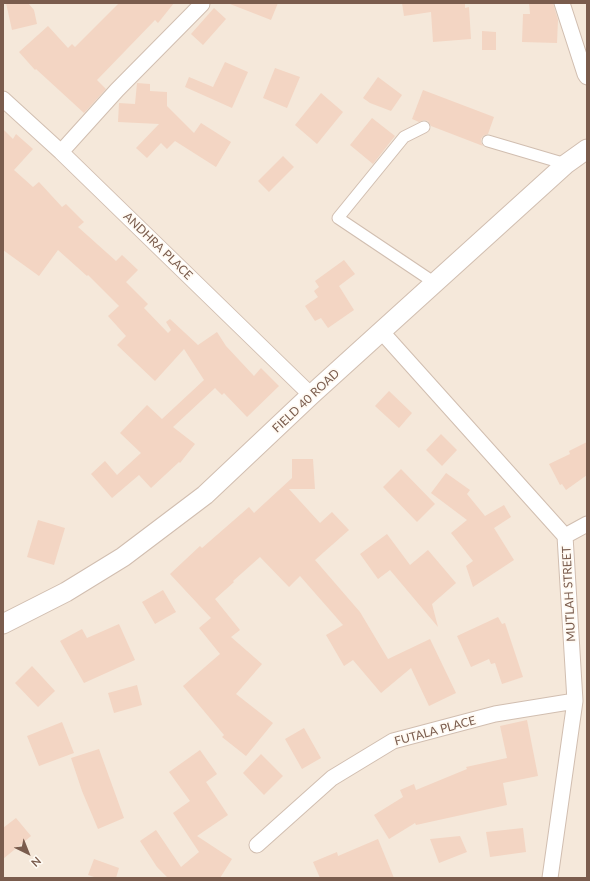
<!DOCTYPE html>
<html>
<head>
<meta charset="utf-8">
<style>
	body { margin:0 }
	#map { position:relative; width:590px; height:881px; overflow:hidden; background:#fdf6ec; font-family:Lato,sans-serif }
	canvas { display:block }
	.frame { position:absolute; inset:0; border:4px solid #7a5c4d; pointer-events:none }
	.north { position:absolute; left:8px; top:833px; width:40px; height:40px; -webkit-text-stroke:3px #fffaf3; paint-order:stroke; rotate:137deg; font-size:11px; font-weight:700; line-height:16px; text-align:center; color:#7a5c4d }
	.north::after { content:''; display:block; margin:auto; width:14px; height:18px; background:#7a5c4d; clip-path:polygon(50% 0,100% 100%,50% 72%,0 100%) }
</style>
</head>
<body>
<div id="map">
<canvas width="590" height="881"></canvas>
<div class="frame"></div>
<div class="north">N</div>
</div>
<script>
const c = document.querySelector('canvas').getContext('2d');
c.lineJoin = 'round';
function fill(path, color) { c.fillStyle = color; c.fill(path, 'evenodd'); }
const toPath = rows => new Path2D(rows.map(r => 'M' + r).join(''));
function strokePath(path, color, width, dash) { c.strokeStyle = color; c.lineWidth = width; c.lineCap = dash ? 'butt' : 'round'; c.setLineDash(dash || []); c.stroke(path); }
function write(font, color, halo, rows, align = 'center') {
  c.font = font + ' Lato,sans-serif'; c.lineWidth = 3.5; c.setLineDash([]); c.textBaseline = 'middle'; c.strokeStyle = halo; c.fillStyle = color; for (const [text, x, y, turn = 0] of rows) {
    c.save(); c.translate(x, y); c.rotate((+turn || 0) * Math.PI / 180); c.textAlign = isNaN(turn) ? turn : align; if (halo) c.strokeText(text, 0, 0); c.fillText(text, 0, 0); c.restore();
  }
}
const residential = toPath([
	[3,3,587,3,587,878,3,878]
]);
const building = toPath([
	[6,3,28,3,34,10,37,24,12,30],
	[119,3,174,3,158,23,155,20,97,80,106,89,84,113,36,69,35,70,19,52,48,26,68,48,72,44,75,47],
	[230,3,278,3,271,20,230,4],
	[402,3,465,3,465,8,469,7,471,39,433,42,431,12,404,16],
	[529,3,553,3,558,20,557,43,522,42,523,14,530,14],
	[214,8,226,19,203,45,191,34],
	[482,31,496,32,496,50,482,50],
	[225,62,248,72,232,108,185,87,189,77,213,87],
	[275,68,300,77,287,108,263,98],
	[378,77,402,95,391,111,370,103,363,98],
	[137,83,150,84,150,91,167,92,167,106,194,133,201,123,231,142,216,167,175,141,167,149,161,143,147,158,136,148,159,124,118,122,119,103,135,104],
	[423,90,494,117,488,134,483,136,481,139,481,142,483,146,431,126,428,121,424,120,419,122,412,119],
	[321,93,343,112,317,144,295,125],
	[372,118,395,136,373,164,350,145],
	[3,129,13,139,16,134,33,149,14,170,33,187,39,182,62,207,66,204,84,222,78,227,116,261,122,255,138,270,126,282,148,304,144,308,168,333,171,330,166,322,170,319,198,345,217,332,226,346,254,376,261,368,279,386,247,417,224,393,222,395,215,388,173,427,195,444,180,463,179,462,151,488,139,475,112,498,91,474,105,461,117,475,141,453,120,433,147,405,162,419,204,380,184,349,155,381,117,345,126,336,108,316,119,306,88,275,87,276,58,250,39,276,3,250],
	[283,156,294,167,269,192,258,181],
	[344,260,355,274,339,286,354,310,328,328,321,318,315,321,305,306,318,297,314,291,319,287,315,281],
	[389,391,412,413,399,428,375,406],
	[441,434,457,450,442,466,426,450],
	[587,442,587,475,566,490,562,484,560,485,549,464,570,454,569,451],
	[292,459,313,459,315,489,289,489,320,523,332,512,349,530,315,560,360,612,388,659,430,639,456,693,429,706,411,668,381,693,353,660,344,666,326,635,343,625,300,576,289,587,260,557,233,581,234,582,215,599,240,630,231,637,262,664,236,694,273,723,246,756,222,737,224,735,183,686,220,654,199,628,211,618,170,574,200,546,202,548,249,507,254,513,292,478],
	[401,469,435,504,417,522,383,487],
	[446,473,470,490,467,494,485,516,504,505,511,517,494,528,514,560,473,587,466,566,473,561,451,533,467,520,431,493],
	[38,520,65,528,54,565,27,557],
	[387,534,410,565,428,550,456,583,432,604,438,627,390,570,378,579,360,554],
	[163,590,176,612,155,624,142,602],
	[498,617,502,624,505,623,523,677,502,684,495,663,491,664,489,659,471,667,457,636],
	[119,624,135,660,84,683,60,641,82,629,87,638],
	[32,666,55,691,38,707,15,683],
	[137,685,142,705,114,713,108,693],
	[527,720,538,776,503,783,507,805,416,825,415,823,389,839,374,815,403,797,400,790,414,784,416,790,467,769,466,767,507,758,500,726],
	[62,722,74,753,39,766,27,736],
	[304,728,321,758,302,769,285,739],
	[99,749,124,818,98,829,82,791,71,758],
	[200,750,217,774,206,782,228,815,197,836,232,859,220,878,168,878,157,867,140,841,156,830,181,867,199,852,173,813,190,801,169,772],
	[261,754,283,776,264,795,243,773],
	[16,818,31,836,3,859,3,828],
	[523,828,526,852,490,857,486,832],
	[460,836,467,852,439,863,430,839],
	[378,839,394,878,320,878,313,862,337,852,338,856],
	[94,859,119,868,116,878,97,878,88,875]
]);
const pedestrian = toPath([
	[424,127,404,137,338,218,435,283],
	[488,141,566,164]
]);
const minor = toPath([
	[562,3,585,74,587,77],
	[3,99,61,152,311,395],
	[61,152,117,90,202,4],
	[381,331,565,536,575,701,550,878],
	[565,536,587,524],
	[257,845,332,778,393,741,495,714,575,701]
]);
const tertiary = toPath([
	[3,624,66,592,123,557,205,495,311,395,566,164,587,149]
]);
const streetNames = [
	["ANDHRA PLACE",158,246,44],
	["FIELD 40 ROAD",306,401,-43],
	["MUTLAH STREET",569,594,-93],
	["FUTALA PLACE",435,731,-15]
];
fill(residential, '#f5e8da');
fill(building, '#f3d5c3');
strokePath(pedestrian, '#d1beb0', 13);
strokePath(minor, '#d1beb0', 17);
strokePath(tertiary, '#d1beb0', 21);
strokePath(pedestrian, '#fff', 11);
strokePath(minor, '#fff', 15);
strokePath(tertiary, '#fff', 19);
write('12px', '#7a5c4d', '#fffaf3', streetNames);
</script>
</body>
</html>
